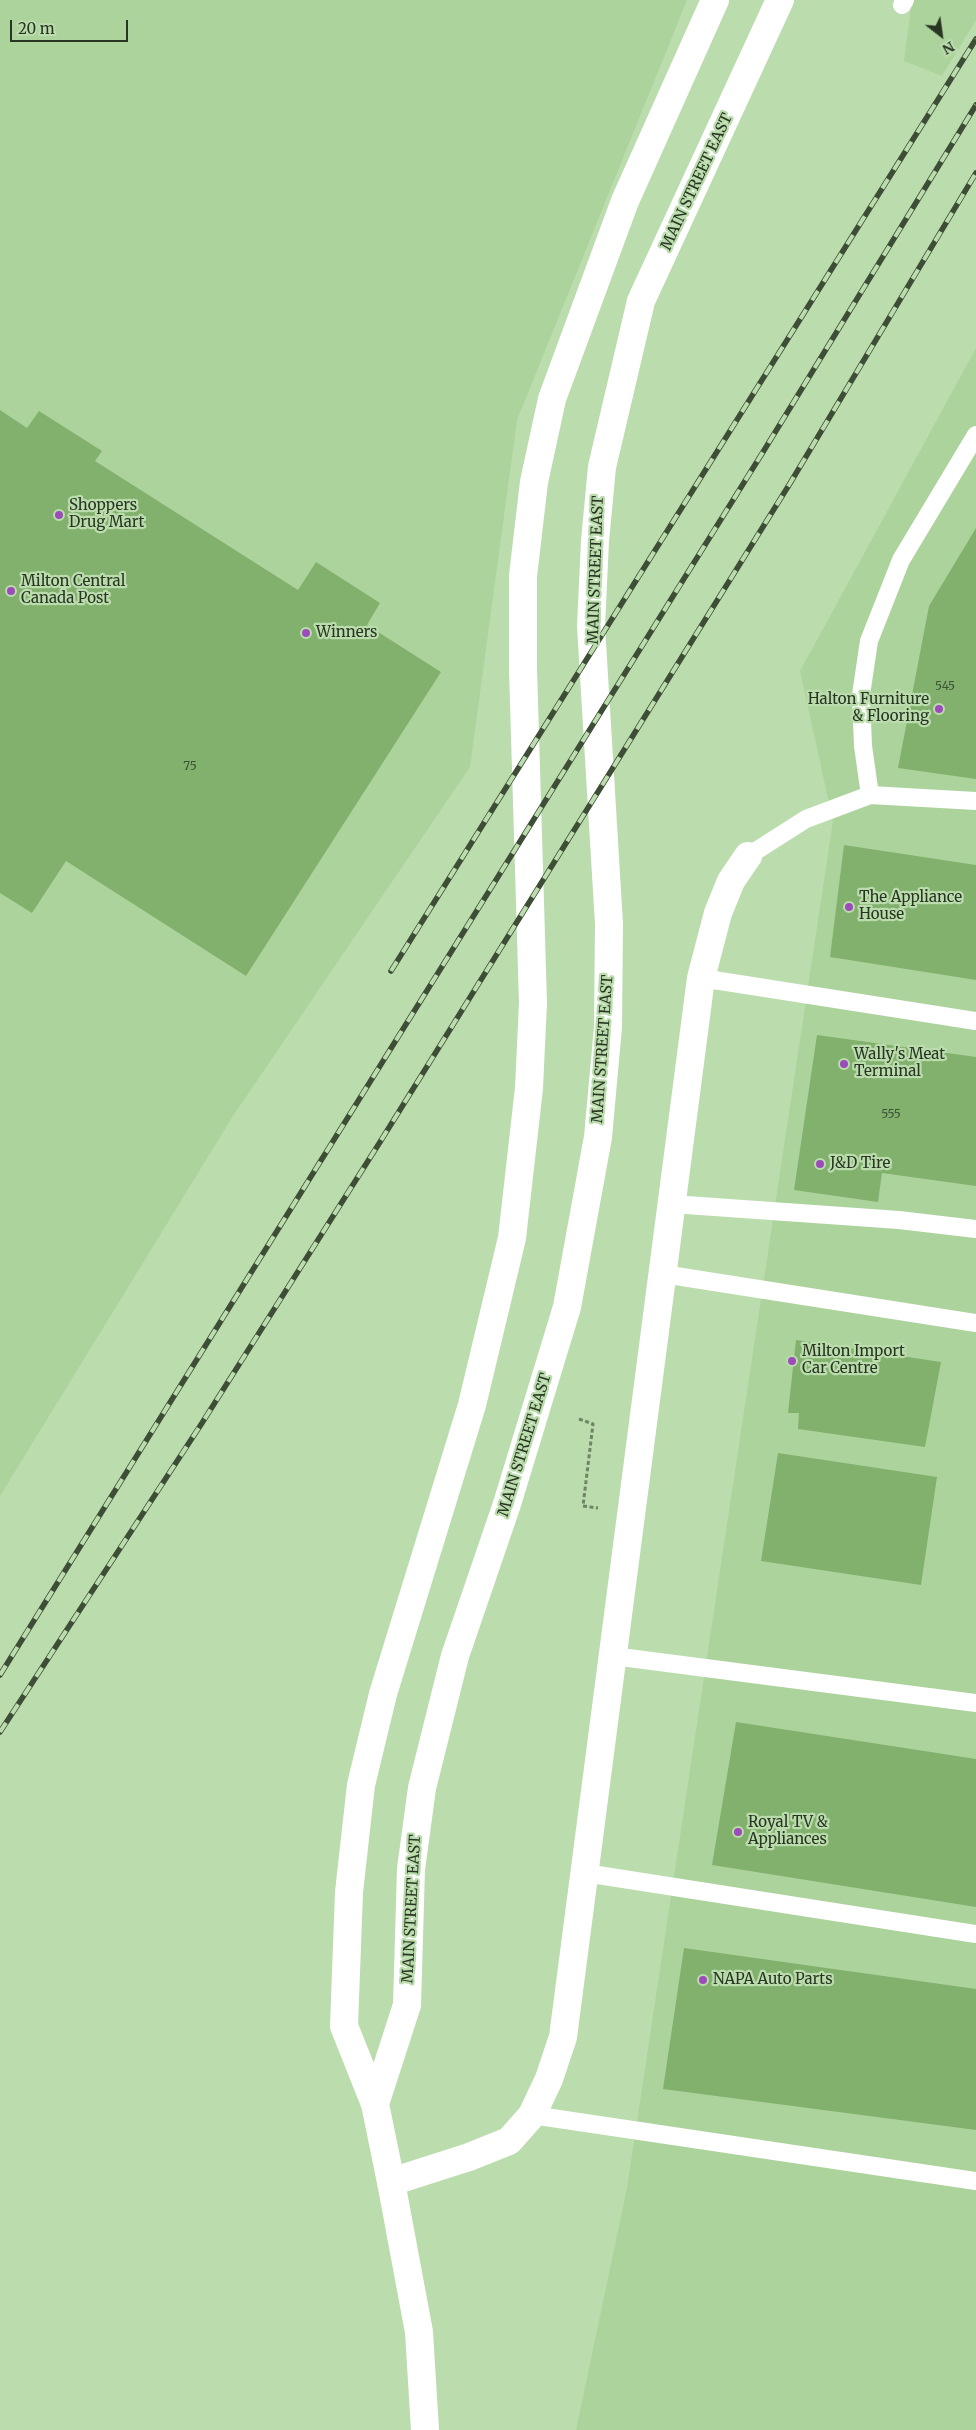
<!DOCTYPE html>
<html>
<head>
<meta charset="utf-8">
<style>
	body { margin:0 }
	#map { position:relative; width:976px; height:2430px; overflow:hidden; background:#bbdcad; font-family:Merriweather,serif }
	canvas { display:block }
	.north { position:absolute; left:916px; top:10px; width:50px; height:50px; -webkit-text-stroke:4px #bbdcad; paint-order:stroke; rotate:150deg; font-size:14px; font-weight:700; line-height:20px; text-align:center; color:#283522 }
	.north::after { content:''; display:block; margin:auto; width:18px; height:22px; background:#283522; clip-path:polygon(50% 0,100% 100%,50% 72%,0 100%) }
	.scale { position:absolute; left:10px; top:20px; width:118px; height:22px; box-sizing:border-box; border:2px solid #283522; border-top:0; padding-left:6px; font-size:15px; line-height:18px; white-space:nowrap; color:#283522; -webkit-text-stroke:4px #bbdcad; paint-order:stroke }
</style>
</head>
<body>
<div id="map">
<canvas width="976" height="2430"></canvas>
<div class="north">N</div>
<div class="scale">20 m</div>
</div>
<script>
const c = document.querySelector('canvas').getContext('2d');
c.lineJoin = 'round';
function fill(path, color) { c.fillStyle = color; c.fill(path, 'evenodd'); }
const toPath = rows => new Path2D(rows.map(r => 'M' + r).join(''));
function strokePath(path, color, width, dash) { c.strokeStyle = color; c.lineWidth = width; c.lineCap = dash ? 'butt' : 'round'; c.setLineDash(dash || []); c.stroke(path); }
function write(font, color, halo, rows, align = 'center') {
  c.font = font + ' Merriweather,serif'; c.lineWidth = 4.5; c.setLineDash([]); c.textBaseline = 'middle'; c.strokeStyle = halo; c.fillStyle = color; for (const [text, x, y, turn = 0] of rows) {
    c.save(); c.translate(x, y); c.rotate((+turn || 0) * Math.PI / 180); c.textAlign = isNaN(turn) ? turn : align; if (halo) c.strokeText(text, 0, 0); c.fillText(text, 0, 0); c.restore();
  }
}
const built = toPath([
	[0,0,687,0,517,420,470,767,233,1116,0,1496],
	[912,0,976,0,976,20,942,76,904,61],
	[976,348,976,2430,576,2430,627,2188,833,821,800,671]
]);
const building = toPath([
	[0,410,27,428,39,411,102,451,95,461,298,590,316,562,380,603,367,625,441,672,246,976,66,861,32,913,0,893],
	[976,528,976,779,898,768,929,606],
	[844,845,976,865,976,980,830,957],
	[817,1035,976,1057,976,1186,882,1173,878,1202,794,1190],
	[796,1340,941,1362,925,1447,798,1429,799,1413,788,1413],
	[778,1453,937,1477,921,1585,761,1561],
	[736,1722,976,1759,976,1907,712,1865],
	[684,1948,976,1989,976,2130,663,2089]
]);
const path = toPath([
	[579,1419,593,1424,583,1506,598,1508]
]);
const lane = toPath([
	[902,5,905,0],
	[870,795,863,746,861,695,869,641,901,560,976,435],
	[748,856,806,819,870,795,976,801],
	[701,978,976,1021],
	[672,1204,899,1220,976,1229],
	[663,1274,976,1323],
	[613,1656,976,1703],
	[585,1873,976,1934],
	[532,2115,976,2181]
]);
const street = toPath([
	[391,2182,469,2157,509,2141,532,2115,549,2079,563,2037,701,978,718,913,731,881,748,856]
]);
const secondary = toPath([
	[375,2104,407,2005,411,1869,422,1788,455,1656,507,1504,567,1307,598,1137,608,1027,609,924,591,626,595,541,602,467,641,301,780,0],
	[425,2430,419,2332,391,2182,375,2104,344,2026,349,1892,361,1785,383,1694,472,1405,512,1238,529,1088,533,1003,523,669,523,576,534,482,552,399,625,201,715,0]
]);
const rail = toPath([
	[391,971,976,39],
	[0,1675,763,452,976,105],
	[0,1732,202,1423,380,1142,789,485,976,173]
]);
const markers = [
	[59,515,5,"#9d4bba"],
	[11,591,5,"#9d4bba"],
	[306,633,5,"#9d4bba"],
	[939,709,5,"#9d4bba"],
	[849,907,5,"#9d4bba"],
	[844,1064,5,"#9d4bba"],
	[820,1164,5,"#9d4bba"],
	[792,1361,5,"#9d4bba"],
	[738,1832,5,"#9d4bba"],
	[703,1980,5,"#9d4bba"]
];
const numberNames = [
	["545",945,687],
	["75",190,767],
	["555",891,1115]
];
const streetNames = [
	["MAIN STREET EAST",697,182,-65],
	["MAIN STREET EAST",596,570,-88],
	["MAIN STREET EAST",603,1049,-86],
	["MAIN STREET EAST",525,1445,-73],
	["MAIN STREET EAST",412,1909,-87]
];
const poiNames = [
	["Shoppers",69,506],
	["Drug Mart",69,523],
	["Milton Central",21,582],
	["Canada Post",21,599],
	["Winners",316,633],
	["Halton Furniture",929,700,"right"],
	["& Flooring",929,717,"right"],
	["The Appliance",859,898],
	["House",859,915],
	["Wally's Meat",854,1055],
	["Terminal",854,1072],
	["J&D Tire",830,1164],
	["Milton Import",802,1352],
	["Car Centre",802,1369],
	["Royal TV &",748,1823],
	["Appliances",748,1840],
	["NAPA Auto Parts",713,1980]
];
fill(built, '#add39d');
fill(building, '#82b16e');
strokePath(path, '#6e8464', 3, [4, 2.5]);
strokePath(lane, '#fff', 18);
strokePath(street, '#fff', 28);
strokePath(secondary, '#fff', 28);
strokePath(rail, '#3d4d36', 5.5);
strokePath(rail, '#bbdcad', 4, [11]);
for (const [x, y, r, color] of markers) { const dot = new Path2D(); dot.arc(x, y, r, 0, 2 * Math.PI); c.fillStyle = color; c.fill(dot); strokePath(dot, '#bbdcad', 2); }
write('12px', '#3e5435', null, numberNames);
write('15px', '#283522', '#bbdcad', streetNames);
write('15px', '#283522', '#bbdcad', poiNames, 'left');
</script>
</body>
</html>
